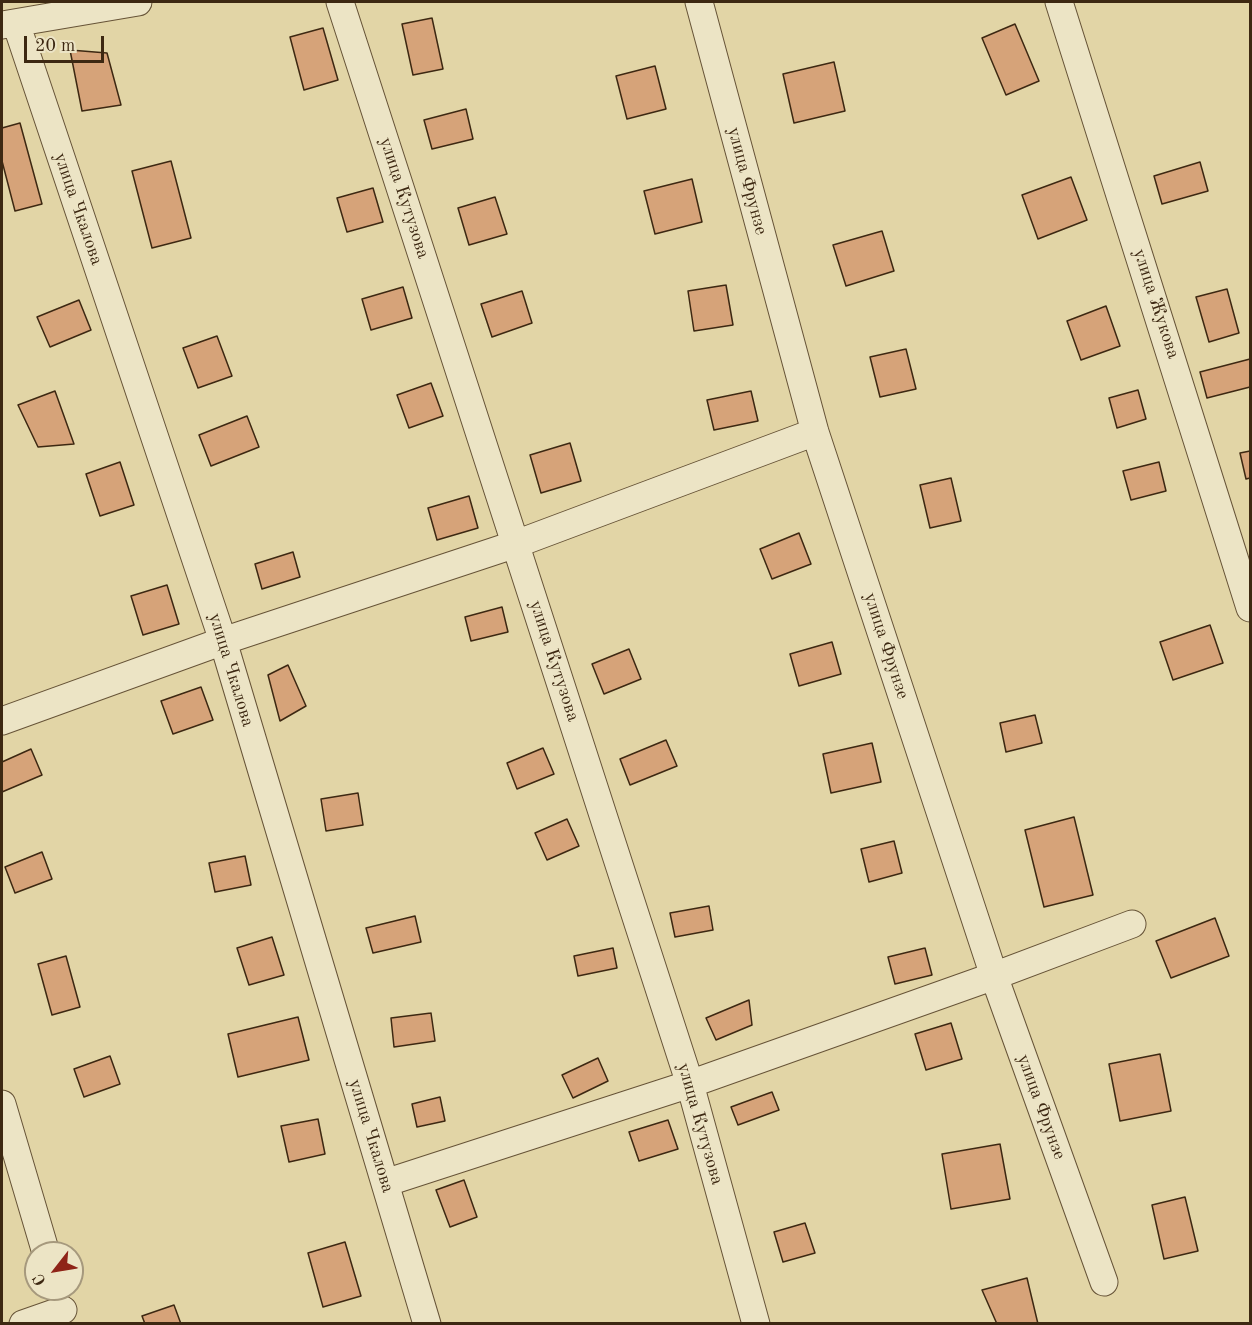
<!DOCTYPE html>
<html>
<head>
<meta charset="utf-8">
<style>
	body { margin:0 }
	#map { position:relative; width:1252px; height:1325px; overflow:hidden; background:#e2d5a6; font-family:"Old Standard TT",serif }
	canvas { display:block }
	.frame { position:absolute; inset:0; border:3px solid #3d2812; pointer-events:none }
	.north { position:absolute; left:24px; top:1241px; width:60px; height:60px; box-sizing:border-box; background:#ece4c5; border:2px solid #a6997d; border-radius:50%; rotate:239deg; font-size:16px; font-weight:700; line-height:24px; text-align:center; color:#3d2812 }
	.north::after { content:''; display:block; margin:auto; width:21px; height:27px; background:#8f2418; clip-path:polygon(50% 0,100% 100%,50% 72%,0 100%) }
	.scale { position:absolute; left:24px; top:36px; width:80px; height:27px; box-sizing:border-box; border:3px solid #3d2812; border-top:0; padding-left:8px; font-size:18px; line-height:21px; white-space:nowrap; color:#3d2812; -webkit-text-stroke:4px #ece4c5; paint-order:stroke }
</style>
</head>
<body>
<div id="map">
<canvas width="1252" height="1325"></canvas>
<div class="frame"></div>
<div class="north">С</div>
<div class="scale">20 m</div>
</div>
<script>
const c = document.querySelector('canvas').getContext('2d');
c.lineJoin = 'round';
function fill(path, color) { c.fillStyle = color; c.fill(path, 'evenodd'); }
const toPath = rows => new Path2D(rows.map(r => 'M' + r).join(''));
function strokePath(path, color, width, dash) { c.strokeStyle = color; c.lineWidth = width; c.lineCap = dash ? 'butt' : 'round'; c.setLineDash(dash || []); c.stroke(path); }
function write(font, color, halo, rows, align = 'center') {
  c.font = font + ' "Old Standard TT",serif'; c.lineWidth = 4.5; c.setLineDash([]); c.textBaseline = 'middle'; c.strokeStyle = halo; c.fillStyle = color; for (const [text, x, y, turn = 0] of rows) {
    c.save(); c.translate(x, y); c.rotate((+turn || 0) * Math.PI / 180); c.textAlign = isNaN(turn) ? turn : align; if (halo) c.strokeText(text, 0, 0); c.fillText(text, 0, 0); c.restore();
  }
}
const building = toPath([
	[432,18,443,69,413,75,402,24,432,18],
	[1015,24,1039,81,1006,95,982,38,1015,24],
	[323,28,338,80,304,90,290,37,323,28],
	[70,50,107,53,121,105,82,111,70,50],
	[834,62,845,111,794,123,783,74,834,62],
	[655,66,666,109,627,119,616,76,655,66],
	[466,109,473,139,432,149,424,120,466,109],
	[20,123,42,204,15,211,2,161,2,128,20,123],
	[171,161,191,238,152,248,132,171,171,161],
	[1200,162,1208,191,1162,204,1154,176,1200,162],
	[1071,177,1087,220,1038,239,1022,195,1071,177],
	[692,179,702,222,655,234,644,191,692,179],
	[373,188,383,222,347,232,337,198,373,188],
	[495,197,507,234,469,245,458,208,495,197],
	[882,231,894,271,846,286,833,245,882,231],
	[726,285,733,325,694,331,688,291,726,285],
	[403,287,412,318,371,330,362,299,403,287],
	[1227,289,1239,333,1209,342,1196,297,1227,289],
	[522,291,532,323,492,337,481,304,522,291],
	[79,300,91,330,50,347,37,317,79,300],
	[1106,306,1120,346,1081,360,1067,321,1106,306],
	[217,336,232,376,198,388,183,348,217,336],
	[906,349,916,389,880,397,870,357,906,349],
	[1250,359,1250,387,1207,398,1200,372,1250,359],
	[431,383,443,416,409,428,397,395,431,383],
	[1138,390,1146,419,1117,428,1109,398,1138,390],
	[55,391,74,444,38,447,18,405,55,391],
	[751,391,758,421,714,430,707,400,751,391],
	[247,416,259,447,211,466,199,435,247,416],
	[570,443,581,481,541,493,530,455,570,443],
	[1250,451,1250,478,1246,479,1240,453,1250,451],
	[120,462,134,505,100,516,86,474,120,462],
	[1159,462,1166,491,1131,500,1123,471,1159,462],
	[951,478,961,521,930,528,920,485,951,478],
	[469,496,478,528,437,540,428,508,469,496],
	[799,533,811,564,772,579,760,549,799,533],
	[293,552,300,577,262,589,255,564,293,552],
	[167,585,179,624,143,635,131,596,167,585],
	[502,607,508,632,471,641,465,617,502,607],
	[1210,625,1223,663,1173,680,1160,642,1210,625],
	[832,642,841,674,799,686,790,654,832,642],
	[629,649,641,679,604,694,592,664,629,649],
	[288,665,306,706,280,721,268,675,288,665],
	[201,687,213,720,173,734,161,701,201,687],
	[1035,715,1042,743,1006,752,1000,723,1035,715],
	[666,740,677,766,630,785,620,759,666,740],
	[872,743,881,782,831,793,823,754,872,743],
	[543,748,554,774,517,789,507,763,543,748],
	[31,749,42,775,2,792,2,762,31,749],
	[358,793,363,825,326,831,321,799,358,793],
	[1074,817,1093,895,1044,907,1025,830,1074,817],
	[567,819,579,846,547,860,535,833,567,819],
	[894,841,902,873,869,882,861,849,894,841],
	[42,852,52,879,15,893,5,867,42,852],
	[245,856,251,885,215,892,209,863,245,856],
	[709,906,713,930,675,937,670,913,709,906],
	[415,916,421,942,373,953,366,928,415,916],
	[1215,918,1229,956,1171,978,1156,941,1215,918],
	[272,937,284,975,249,985,237,948,272,937],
	[613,948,617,968,578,976,574,956,613,948],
	[925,948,932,975,895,984,888,957,925,948],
	[66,956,80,1007,52,1015,38,964,66,956],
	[749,1000,752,1025,716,1040,706,1018,749,1000],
	[431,1013,435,1041,394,1047,391,1018,431,1013],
	[298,1017,309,1060,238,1077,228,1034,298,1017],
	[951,1023,962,1059,926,1070,915,1034,951,1023],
	[1160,1054,1171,1111,1120,1121,1109,1064,1160,1054],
	[110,1056,120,1084,84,1097,74,1069,110,1056],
	[598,1058,608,1081,573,1098,562,1075,598,1058],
	[772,1092,779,1110,738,1125,731,1107,772,1092],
	[440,1097,445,1121,417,1127,412,1104,440,1097],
	[318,1119,325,1154,289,1162,281,1126,318,1119],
	[668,1120,678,1149,639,1161,629,1132,668,1120],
	[1000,1144,1010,1199,951,1209,942,1154,1000,1144],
	[464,1180,477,1217,450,1227,436,1190,464,1180],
	[1185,1197,1198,1251,1164,1259,1152,1205,1185,1197],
	[805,1223,815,1253,783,1262,774,1232,805,1223],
	[345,1242,361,1296,323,1307,308,1253,345,1242],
	[1027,1278,1038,1324,997,1324,982,1290,1027,1278],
	[174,1305,181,1324,145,1324,142,1316,174,1305]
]);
const minor = toPath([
	[340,2,690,1084,756,1324],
	[699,2,815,432,994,976,1104,1282],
	[1059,2,1250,608],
	[16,23,223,641,427,1324],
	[2,25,138,2],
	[2,721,223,641,516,544,815,432],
	[2,1104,46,1253],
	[385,1183,690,1084,994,976,1132,924],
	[23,1324,63,1310]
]);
const streetNames = [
	["улица Фрунзе",747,181,75],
	["улица Кутузова",404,198,72],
	["улица Чкалова",78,209,71],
	["улица Жукова",1156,304,72],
	["улица Фрунзе",886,646,72],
	["улица Кутузова",554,661,72],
	["улица Чкалова",231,670,73],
	["улица Фрунзе",1041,1107,70],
	["улица Кутузова",700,1124,74],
	["улица Чкалова",371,1136,73]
];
fill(building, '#d6a379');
strokePath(building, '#3d2812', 1.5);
strokePath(minor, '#665337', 29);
strokePath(minor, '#ece4c5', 27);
write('18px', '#3d2812', '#ece4c5', streetNames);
</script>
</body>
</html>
